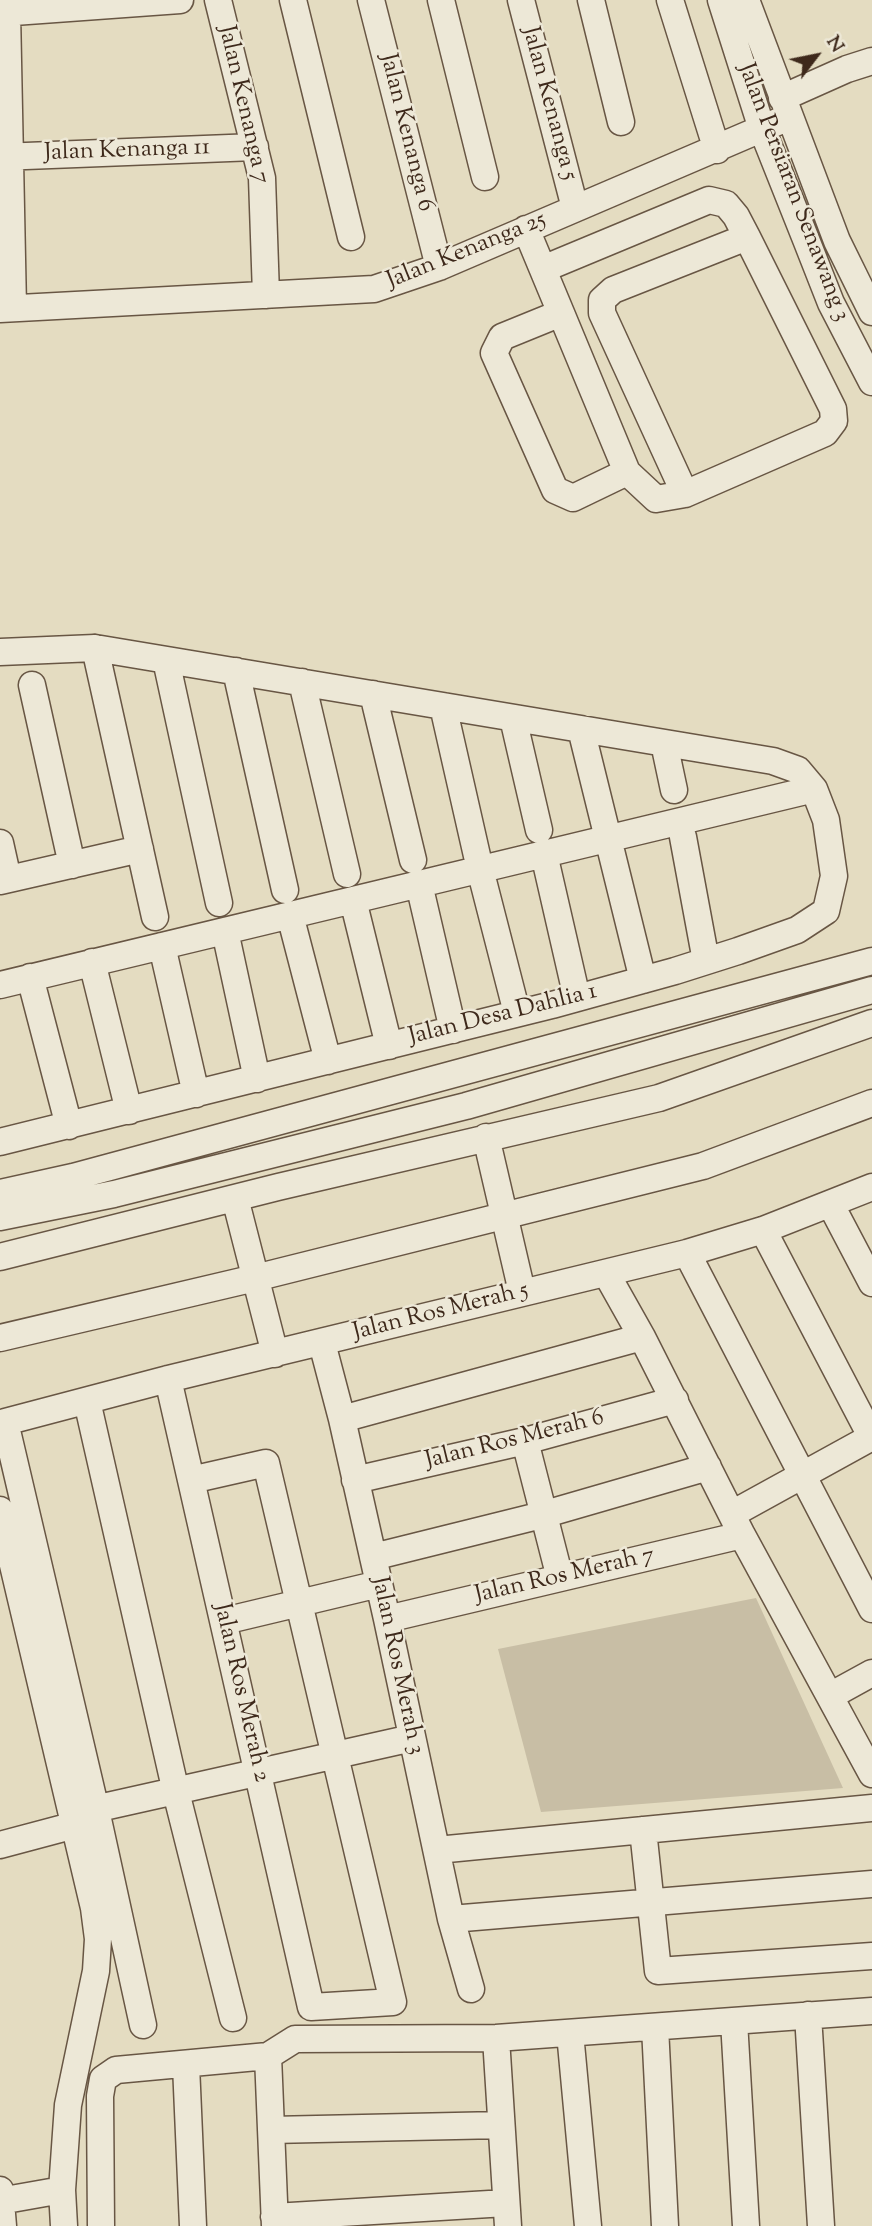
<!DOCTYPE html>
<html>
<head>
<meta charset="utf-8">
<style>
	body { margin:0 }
	#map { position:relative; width:872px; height:2226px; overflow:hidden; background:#e4dcc1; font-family:"Sorts Mill Goudy",serif }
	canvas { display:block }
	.north { position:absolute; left:781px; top:21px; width:70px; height:70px; -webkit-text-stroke:5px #ede8d7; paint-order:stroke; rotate:58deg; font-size:19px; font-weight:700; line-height:28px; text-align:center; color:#3e291b }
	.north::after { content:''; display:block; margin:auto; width:24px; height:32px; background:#3e291b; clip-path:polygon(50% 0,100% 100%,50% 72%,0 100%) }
</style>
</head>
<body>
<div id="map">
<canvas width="872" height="2226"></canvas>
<div class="north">N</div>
</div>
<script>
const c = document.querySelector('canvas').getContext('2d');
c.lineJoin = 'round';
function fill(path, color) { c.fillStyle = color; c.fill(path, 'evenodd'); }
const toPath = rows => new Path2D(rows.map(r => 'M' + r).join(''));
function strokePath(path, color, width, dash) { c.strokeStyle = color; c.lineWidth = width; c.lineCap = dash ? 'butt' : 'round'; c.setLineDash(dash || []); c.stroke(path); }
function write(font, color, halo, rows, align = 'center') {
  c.font = font + ' "Sorts Mill Goudy",serif'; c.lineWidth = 5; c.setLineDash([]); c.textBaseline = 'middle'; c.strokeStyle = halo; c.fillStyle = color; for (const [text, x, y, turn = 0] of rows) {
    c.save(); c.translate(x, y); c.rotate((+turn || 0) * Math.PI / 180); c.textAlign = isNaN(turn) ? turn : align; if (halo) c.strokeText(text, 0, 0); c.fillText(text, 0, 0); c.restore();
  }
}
const green = toPath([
	[756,1598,843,1788,541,1812,498,1649]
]);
const minor = toPath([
	[218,0,262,178,266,295],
	[293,0,351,237],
	[371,0,439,267],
	[441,0,485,177],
	[521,0,575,208],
	[591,0,621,122],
	[670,0,717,150],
	[721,0,762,129,807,242,831,303,872,382],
	[746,0,837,241,872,312],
	[7,12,13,308],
	[0,13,180,0],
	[782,98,847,69,872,61],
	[0,157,255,147],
	[526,229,561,313,502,337,494,353,555,490,573,498,627,472],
	[543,269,709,200,726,204,736,216,747,237,833,409,834,421,825,433,685,494,656,499,627,472,561,313],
	[0,309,374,289,439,267,789,117],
	[685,494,602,313,602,300,613,290,747,237],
	[95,648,155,917],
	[0,652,95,648,773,761,798,770,814,789,826,820,834,876,826,911,797,930,738,951,675,971,552,1005,0,1142],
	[166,660,219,903],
	[236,671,285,890],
	[302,682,347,874],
	[32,685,72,865],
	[373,694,413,860],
	[443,706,480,869,517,1013],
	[513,718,539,830],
	[581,729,643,980],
	[664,743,674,790],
	[683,837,706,961],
	[0,843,8,879],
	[544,854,577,998],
	[0,881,140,849],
	[419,884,453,1030],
	[353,900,389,1046],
	[290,915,328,1061],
	[225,931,257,1079],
	[162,946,196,1094],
	[92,962,129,1111],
	[30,977,69,1126],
	[0,985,814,789],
	[486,1137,522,1292],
	[0,1193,73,1177,872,961],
	[235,1198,275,1354],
	[831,1205,872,1283],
	[0,1217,114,1194,466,1106,872,990],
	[763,1230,872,1438],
	[687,1253,872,1609],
	[0,1257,278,1187,659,1098,872,1023],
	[606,1273,642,1337,742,1535,872,1774],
	[0,1338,255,1278,703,1166,872,1103],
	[322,1343,342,1419,387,1619,451,1919,471,1989],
	[168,1379,311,2007,393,2002,266,1463,191,1480],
	[87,1401,176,1792,233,2018],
	[342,1419,642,1337],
	[525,1441,560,1578],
	[355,1480,525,1441,675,1400],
	[0,1510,94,1908,98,1939,96,1971,68,2105,62,2190,64,2226],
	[732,1514,872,1437],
	[373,1557,542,1515,708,1467],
	[387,1619,742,1535],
	[224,1621,379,1584],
	[830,1696,872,1673],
	[81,1812,412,1738],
	[643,1830,658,1971,872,1956],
	[0,1845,75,1825],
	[437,1850,872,1808],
	[451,1919,872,1884],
	[808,2015,821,2226],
	[734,2021,746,2226],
	[143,2025,96,1810,5,1422,168,1379,687,1253,763,1230,872,1187],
	[655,2027,665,2226],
	[570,2033,588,2226],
	[496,2038,508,2226],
	[268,2056,275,2226],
	[186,2065,193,2226],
	[271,2130,501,2125],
	[0,2190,3,2226],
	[0,2201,62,2190],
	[274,2217,506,2203],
	[101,2226,100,2096,103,2079,116,2070,268,2056,295,2039,496,2038,872,2011]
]);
const streetNames = [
	["Jalan Kenanga 5",548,104,75],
	["Jalan Kenanga 7",242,105,77],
	["Jalan Kenanga 6",405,133,76],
	["Jalan Kenanga 11",127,152,-2],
	["Jalan Persiaran Senawang 3",792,193,69],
	["Jalan Kenanga 25",467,252,-22],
	["Jalan Desa Dahlia 1",503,1016,-14],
	["Jalan Ros Merah 5",441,1313,-14],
	["Jalan Ros Merah 6",515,1441,-14],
	["Jalan Ros Merah 7",565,1577,-13],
	["Jalan Ros Merah 3",396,1666,78],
	["Jalan Ros Merah 2",240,1693,77]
];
fill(green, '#c8bea5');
strokePath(minor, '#685644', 29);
strokePath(minor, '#ede8d7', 26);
write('24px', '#3e291b', '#ede8d7', streetNames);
</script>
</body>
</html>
